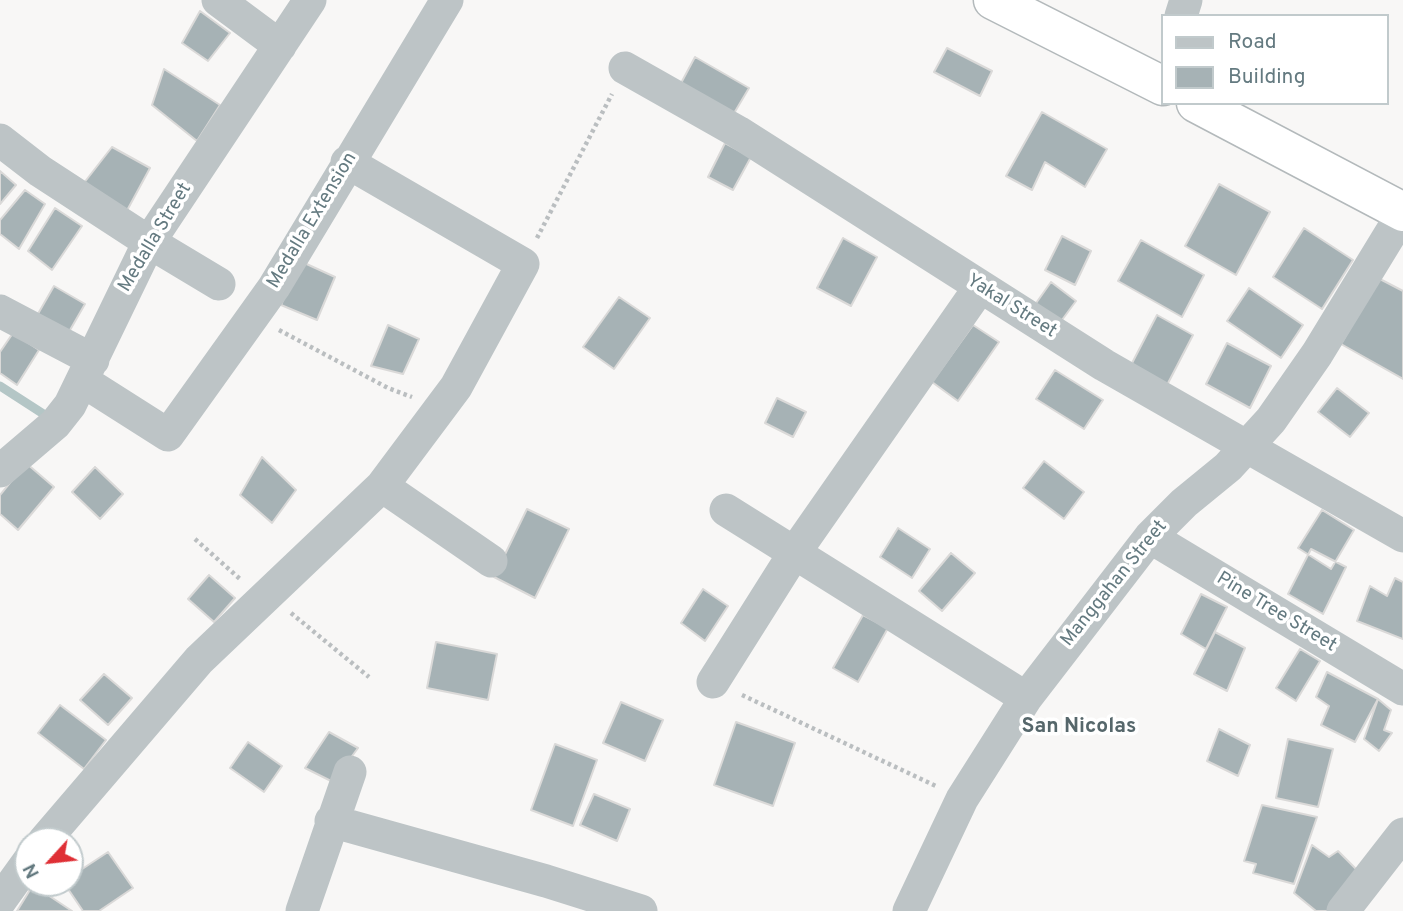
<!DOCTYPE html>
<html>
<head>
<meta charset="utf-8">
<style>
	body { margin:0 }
	#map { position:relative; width:1403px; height:911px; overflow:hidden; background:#f8f7f6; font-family:Overpass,sans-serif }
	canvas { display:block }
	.legend { position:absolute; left:1161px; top:14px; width:228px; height:91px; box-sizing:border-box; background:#fff; border:2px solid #c1cacc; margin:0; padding:9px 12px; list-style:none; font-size:21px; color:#647a80 }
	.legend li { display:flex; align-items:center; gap:14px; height:35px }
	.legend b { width:35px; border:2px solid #c1cacc }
	.north { position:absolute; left:14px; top:827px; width:70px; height:70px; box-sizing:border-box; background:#fff; border:2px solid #c1cacc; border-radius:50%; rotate:243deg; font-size:19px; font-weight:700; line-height:28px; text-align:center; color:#647a80 }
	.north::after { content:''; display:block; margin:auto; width:24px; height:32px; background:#df2f35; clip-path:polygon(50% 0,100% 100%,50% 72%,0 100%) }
</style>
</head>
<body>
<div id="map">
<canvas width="1403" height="911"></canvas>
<ul class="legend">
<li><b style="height:9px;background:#bdc4c6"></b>Road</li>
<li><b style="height:19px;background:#a6b2b5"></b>Building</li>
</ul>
<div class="north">N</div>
</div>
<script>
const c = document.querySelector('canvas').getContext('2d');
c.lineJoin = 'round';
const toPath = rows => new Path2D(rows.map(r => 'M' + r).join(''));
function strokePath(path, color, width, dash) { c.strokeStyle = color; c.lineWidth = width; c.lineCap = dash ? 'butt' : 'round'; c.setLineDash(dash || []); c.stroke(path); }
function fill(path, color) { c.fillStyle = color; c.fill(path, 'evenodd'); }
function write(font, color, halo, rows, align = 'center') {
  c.font = font + ' Overpass,sans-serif'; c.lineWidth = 7; c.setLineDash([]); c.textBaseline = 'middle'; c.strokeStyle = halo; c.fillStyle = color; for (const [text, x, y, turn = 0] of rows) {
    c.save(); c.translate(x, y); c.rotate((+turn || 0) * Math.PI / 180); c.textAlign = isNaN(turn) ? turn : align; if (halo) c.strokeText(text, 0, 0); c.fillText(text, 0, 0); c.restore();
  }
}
const stream = toPath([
	[0,386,45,415]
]);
const building = toPath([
	[200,11,230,33,208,61,182,43,200,11],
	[947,48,992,71,980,96,934,72,947,48],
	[695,57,749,88,733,115,680,85,695,57],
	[164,69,220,105,197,141,152,105,164,69],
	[1042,112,1107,149,1085,187,1045,162,1032,190,1006,176,1042,112],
	[725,143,751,157,733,190,708,177,725,143],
	[112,147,150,168,124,216,80,188,112,147],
	[0,171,16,185,0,204,0,171],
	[1219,184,1270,212,1236,275,1185,246,1219,184],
	[25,190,45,204,19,249,0,234,0,220,25,190],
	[55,208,82,226,52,270,28,251,55,208],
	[1304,228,1353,260,1322,309,1273,277,1304,228],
	[1062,236,1091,251,1075,285,1045,270,1062,236],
	[843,238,877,257,851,306,817,288,843,238],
	[1141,240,1204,275,1182,317,1118,281,1141,240],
	[300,261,335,277,317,320,281,305,300,261],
	[1378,278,1403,291,1403,379,1341,344,1378,278],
	[1051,282,1076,301,1059,324,1034,306,1051,282],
	[54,286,85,304,66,337,35,319,54,286],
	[1249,288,1303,325,1281,358,1227,321,1249,288],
	[619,297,650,318,614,369,583,347,619,297],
	[1157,315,1193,335,1166,387,1130,367,1157,315],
	[388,325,419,339,403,374,371,366,388,325],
	[973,325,999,342,958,401,932,382,973,325],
	[13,333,39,350,17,385,0,373,0,352,13,333],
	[1227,343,1271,366,1250,408,1206,384,1227,343],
	[1055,370,1103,400,1084,429,1036,399,1055,370],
	[1337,388,1369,413,1350,437,1318,412,1337,388],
	[777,398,806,412,793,437,765,423,777,398],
	[262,457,296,490,272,523,240,495,262,457],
	[1044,461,1084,492,1064,519,1023,488,1044,461],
	[26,463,54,487,18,530,0,514,0,495,26,463],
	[95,467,123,494,100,519,72,492,95,467],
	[527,509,569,529,535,598,494,577,527,509],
	[1322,510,1354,530,1331,569,1298,548,1322,510],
	[898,528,930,549,912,578,880,557,898,528],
	[1311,549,1346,567,1323,614,1288,594,1311,549],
	[951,553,975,573,942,611,919,591,951,553],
	[209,575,235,598,214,622,188,599,209,575],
	[1395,578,1403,582,1403,639,1357,621,1370,586,1387,596,1395,578],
	[703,589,728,606,705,641,681,623,703,589],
	[1201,594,1227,607,1206,649,1181,634,1201,594],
	[863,615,888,628,858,682,833,668,863,615],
	[1215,632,1245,648,1227,691,1194,674,1215,632],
	[436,642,497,654,488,700,427,688,436,642],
	[1300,649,1320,661,1296,701,1276,688,1300,649],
	[1327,672,1378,699,1355,742,1321,725,1329,706,1316,697,1327,672],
	[104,674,132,698,108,725,80,700,104,674],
	[1378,699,1391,710,1384,730,1392,733,1379,751,1364,739,1378,699],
	[621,702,663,720,645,761,603,743,621,702],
	[60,705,106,740,84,769,38,733,60,705],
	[736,722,795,743,773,806,714,785,736,722],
	[1219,729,1250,745,1238,776,1207,761,1219,729],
	[329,732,358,748,333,782,305,768,329,732],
	[1288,739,1333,749,1318,807,1276,798,1288,739],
	[248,742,282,766,264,792,230,768,248,742],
	[555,744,597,760,573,826,531,810,555,744],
	[594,794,630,809,617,841,580,825,594,794],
	[1262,805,1317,817,1294,884,1253,873,1256,864,1244,861,1262,805],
	[1312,845,1329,857,1338,851,1363,876,1332,911,1316,911,1294,893,1312,845],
	[108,852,133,888,99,911,83,911,64,883,70,883,70,877,108,852],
	[33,885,72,911,17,911,33,885]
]);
const path = toPath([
	[537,238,612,94],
	[279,330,388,388,412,397],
	[195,539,240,579],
	[291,613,369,677],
	[742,695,936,786]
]);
const minor = toPath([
	[218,0,280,46],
	[1181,16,1186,0],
	[625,68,738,132,1104,365,1403,536],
	[0,140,40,171,149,242,219,284],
	[0,311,93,360],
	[83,381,168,435,274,287,447,0],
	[0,471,55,424,70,405,149,242,310,0],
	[382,486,491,561],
	[726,510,1026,698],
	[1150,537,1403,689],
	[713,682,795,552,980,287],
	[331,821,546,881,641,911],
	[44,841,199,660,382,486,456,387,523,264,347,162],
	[0,901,28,862],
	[302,911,350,772],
	[909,911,962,799,1026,698,1150,537,1184,503,1228,467,1271,420,1317,354,1403,213],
	[1343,911,1403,834]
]);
const highway = toPath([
	[993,0,1163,86],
	[1196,103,1403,212]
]);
const streetNames = [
	["Medalla Extension",313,221,-59],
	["Medalla Street",156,238,-59],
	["Yakal Street",1011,307,32],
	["Manggahan Street",1115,584,-51],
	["Pine Tree Street",1276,613,31]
];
const neighbourhoodNames = [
	["San Nicolas",1079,728]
];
strokePath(stream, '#b4c6c6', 9);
fill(building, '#a6b2b5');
strokePath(building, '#dad9d8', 2);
strokePath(highway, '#b3b9bb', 41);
strokePath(path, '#babec0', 4.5, [3.5, 3.5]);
strokePath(minor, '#bdc4c6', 33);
strokePath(highway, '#fff', 38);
write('19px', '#647a80', '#fff', streetNames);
write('bold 21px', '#56676b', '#fff', neighbourhoodNames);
</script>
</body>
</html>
